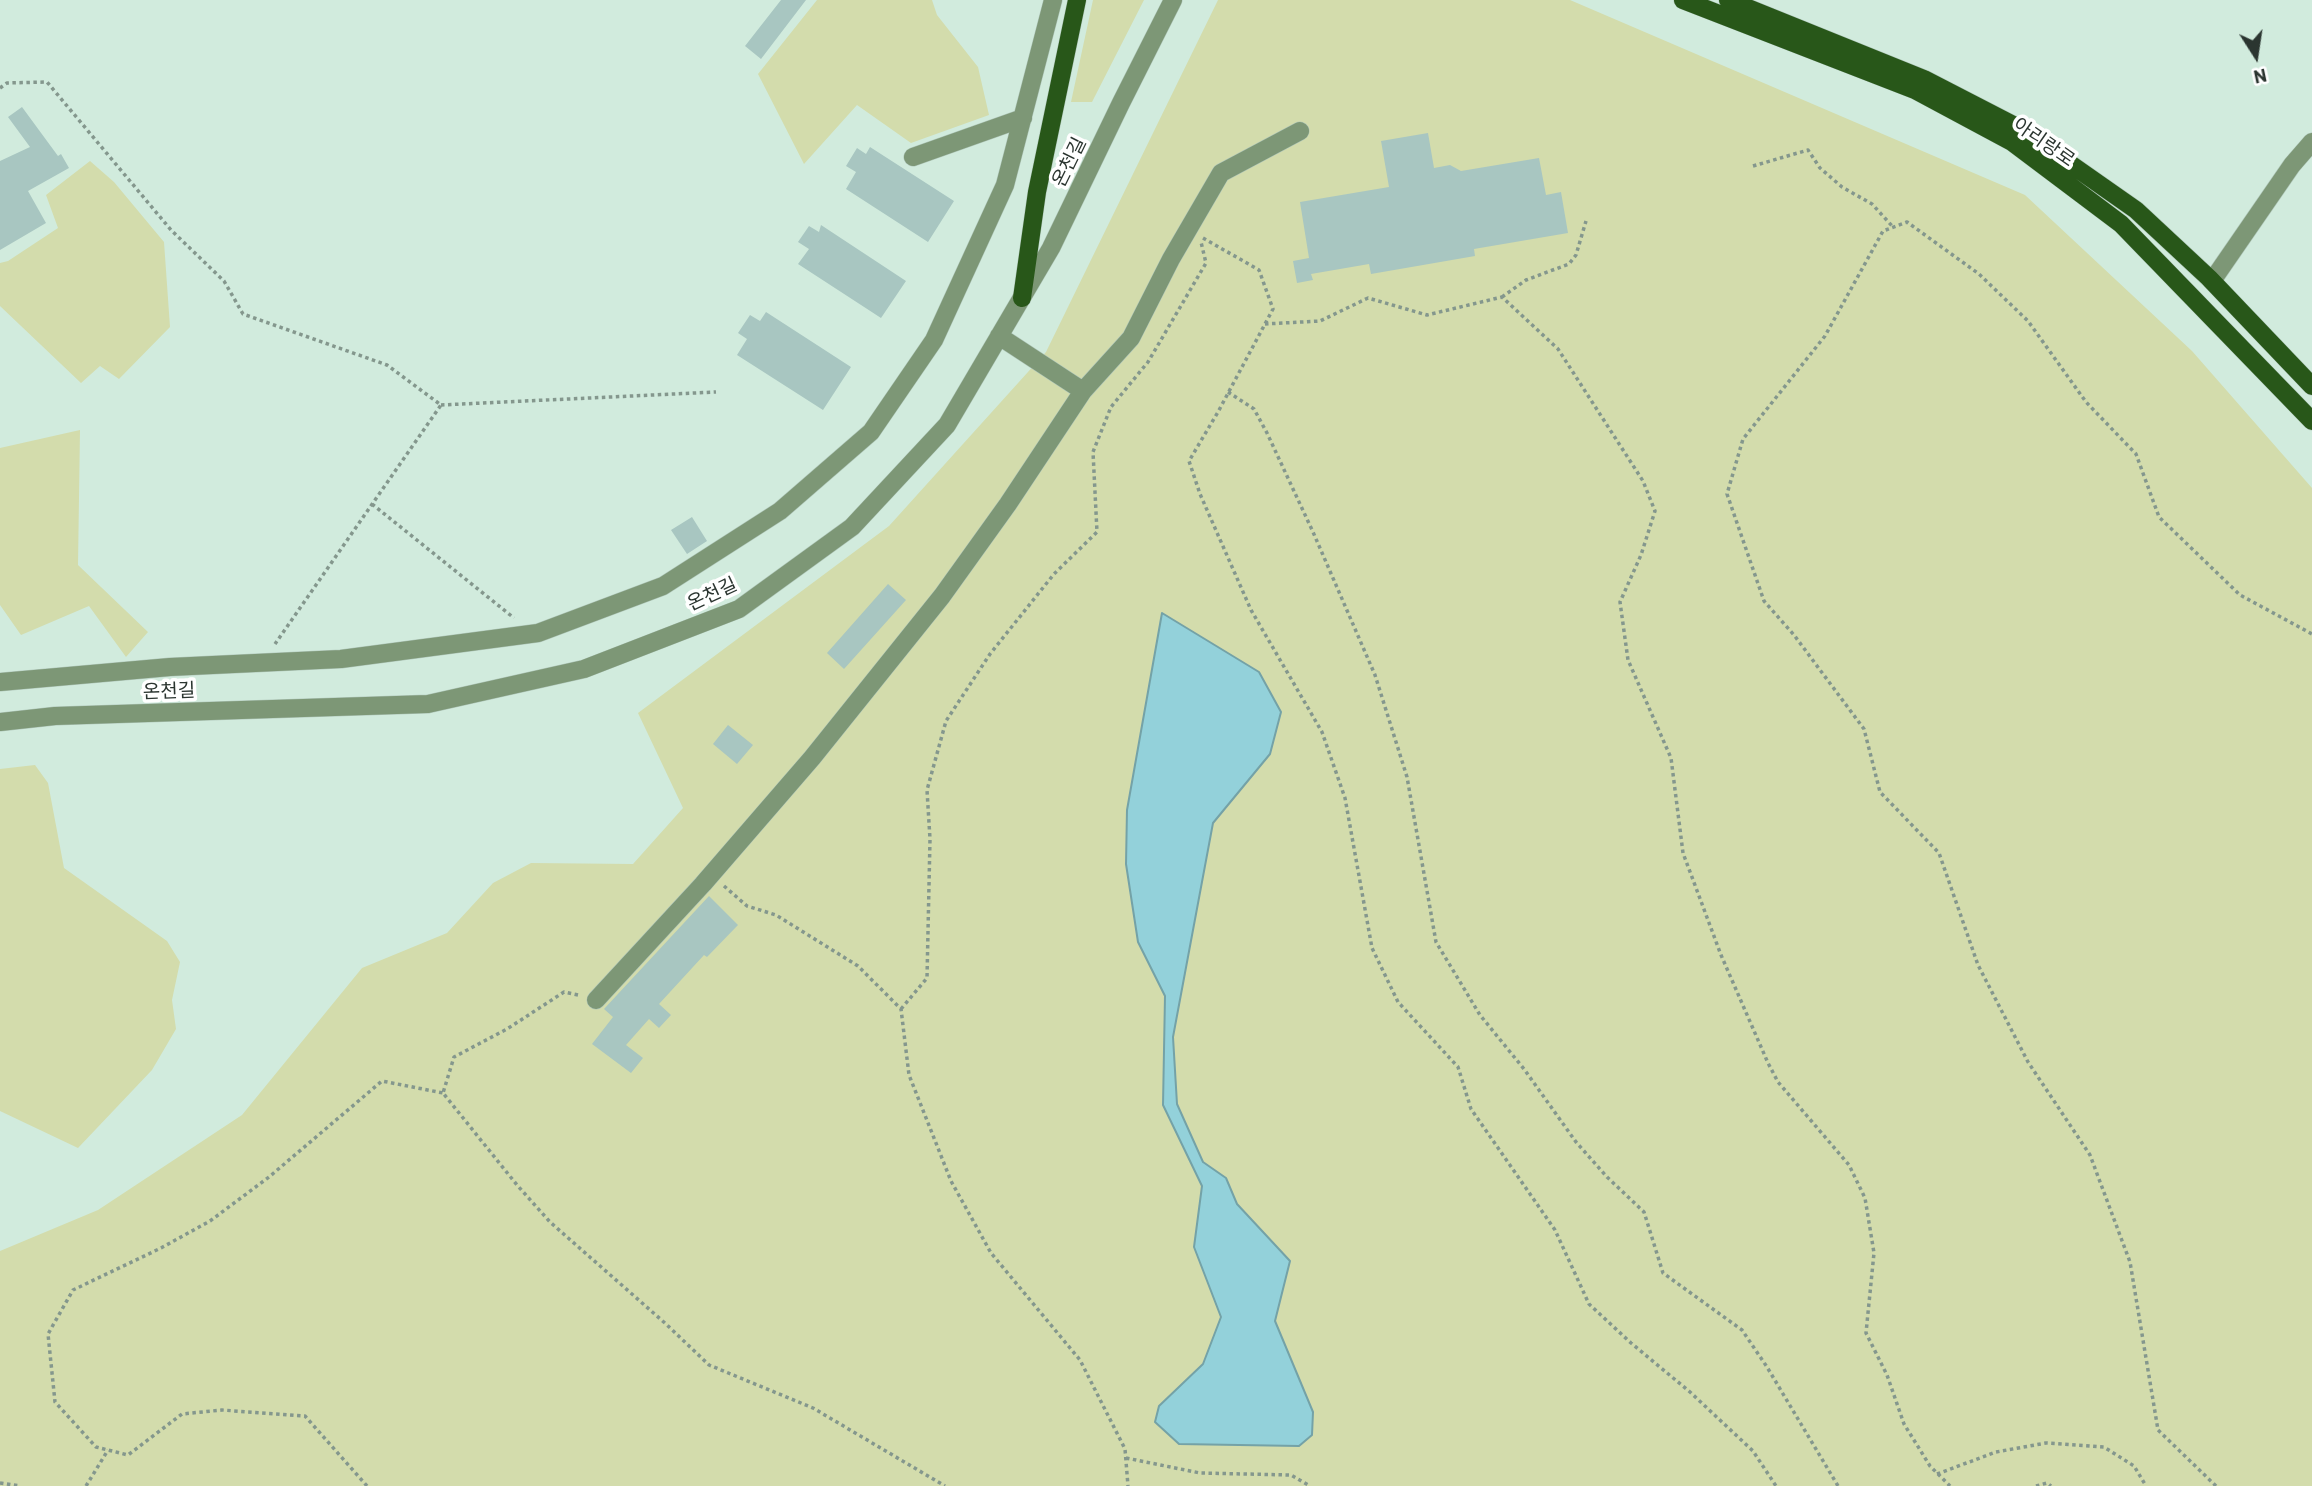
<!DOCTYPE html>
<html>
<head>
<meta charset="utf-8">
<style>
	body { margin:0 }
	#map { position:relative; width:2312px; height:1486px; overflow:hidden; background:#d1ebdd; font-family:Barlow,sans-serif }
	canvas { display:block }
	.north { position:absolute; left:2221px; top:21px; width:70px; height:70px; -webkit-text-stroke:5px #fff; paint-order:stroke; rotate:168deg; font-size:19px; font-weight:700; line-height:28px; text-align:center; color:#2b3530 }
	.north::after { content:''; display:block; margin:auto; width:24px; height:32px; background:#2b3530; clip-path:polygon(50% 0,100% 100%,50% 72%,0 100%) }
</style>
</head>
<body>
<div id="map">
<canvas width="2312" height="1486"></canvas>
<div class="north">N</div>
</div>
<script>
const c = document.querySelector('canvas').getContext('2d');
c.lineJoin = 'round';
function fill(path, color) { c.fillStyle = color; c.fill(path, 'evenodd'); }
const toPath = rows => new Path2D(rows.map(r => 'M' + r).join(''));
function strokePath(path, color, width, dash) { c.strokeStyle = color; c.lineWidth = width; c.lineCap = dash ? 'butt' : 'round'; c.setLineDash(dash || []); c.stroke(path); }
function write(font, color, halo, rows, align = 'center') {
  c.font = font + ' Barlow,"Noto Sans KR",sans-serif'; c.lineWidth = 7; c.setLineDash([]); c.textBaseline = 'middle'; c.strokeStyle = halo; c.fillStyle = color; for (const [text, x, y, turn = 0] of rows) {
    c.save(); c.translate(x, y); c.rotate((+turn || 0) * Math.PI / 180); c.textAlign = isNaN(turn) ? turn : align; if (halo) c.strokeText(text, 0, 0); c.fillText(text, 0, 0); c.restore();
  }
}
const green = toPath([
	[817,0,932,0,937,15,978,67,989,115,911,143,857,105,804,164,758,74],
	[1093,0,1144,0,1092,102,1071,102],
	[1218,0,1570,0,2025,195,2192,351,2312,488,2312,1486,0,1486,0,1251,98,1210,242,1115,362,968,447,933,493,883,531,863,633,864,683,808,638,713,889,526,1046,352],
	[90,161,114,182,164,242,170,327,119,379,100,366,81,383,0,306,0,263,8,261,58,228,46,195],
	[80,430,78,565,148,632,126,657,89,606,21,635,0,605,0,448],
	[35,765,48,783,64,868,167,941,180,962,172,1000,176,1029,152,1070,78,1148,0,1111,0,769]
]);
const water = toPath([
	[1162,613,1259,672,1281,712,1270,754,1213,823,1173,1037,1177,1104,1203,1162,1226,1178,1237,1204,1290,1261,1275,1321,1313,1412,1312,1435,1299,1446,1179,1444,1155,1422,1159,1406,1203,1364,1221,1317,1194,1247,1202,1186,1163,1105,1165,996,1138,942,1126,864,1127,810,1162,613]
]);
const building = toPath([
	[781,0,806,0,761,59,745,46],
	[22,107,58,156,61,154,69,168,28,191,46,223,0,250,0,161,30,147,8,117],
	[1428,133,1434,168,1450,165,1461,171,1539,158,1546,195,1561,192,1568,233,1474,249,1475,256,1371,274,1369,264,1311,274,1313,280,1297,283,1293,261,1309,258,1300,202,1389,187,1381,141],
	[870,147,954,201,928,242,846,189,856,172,846,166,857,148,866,154],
	[821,225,906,281,881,318,798,264,809,249,798,242,809,226,819,232],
	[766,312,851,367,823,410,737,355,747,339,738,333,750,315,760,321],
	[692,517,707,541,687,554,671,530],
	[888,584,906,600,844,669,827,653],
	[728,725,753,745,737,764,713,744],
	[709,896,738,925,707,957,704,955,659,1004,671,1015,659,1028,649,1019,626,1045,643,1058,631,1073,592,1044,613,1017,604,1009]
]);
const path = toPath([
	[0,88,7,83,47,82,171,230,224,281,243,314,387,365,441,405,275,644],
	[1753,166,1808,150,1820,168,1842,187,1872,204,1893,227],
	[1203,238,1259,270,1273,309,1218,412,1189,461,1200,494,1251,610,1322,732,1345,798,1372,948,1398,1002,1458,1067,1471,1109,1555,1230,1589,1304,1631,1343,1690,1392,1753,1451,1776,1486],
	[1502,297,1526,280,1569,264,1576,255,1586,221],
	[1265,324,1320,321,1368,298,1427,315,1502,297,1558,349,1643,481,1655,511,1641,555,1620,602,1628,660,1671,758,1683,853,1721,955,1768,1063,1778,1082,1849,1165,1865,1198,1874,1253,1866,1333,1887,1375,1904,1424,1930,1466,1950,1486],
	[1228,392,1254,409,1267,433,1313,532,1375,675,1407,777,1436,942,1480,1015,1524,1069,1576,1142,1607,1177,1644,1212,1663,1273,1742,1330,1767,1367,1838,1486],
	[441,405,716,392],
	[372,504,514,618],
	[724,886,747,906,776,915,858,966,901,1009,909,1075,951,1181,991,1253,1080,1360,1125,1449,1128,1486],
	[578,995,564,992,507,1029,454,1057,443,1093,517,1185,550,1222,666,1324,709,1365,813,1408,945,1486],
	[901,1009,927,978,930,839,927,790,946,721,990,654,1054,574,1097,532,1093,452,1111,407,1148,362,1206,263,1201,242],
	[1126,1458,1200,1473,1291,1475,1310,1486],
	[1937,1474,1996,1452,2046,1443,2104,1447,2134,1466,2146,1486],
	[0,1483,20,1486],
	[86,1486,108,1450],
	[367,1486,305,1416,222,1410,182,1414,128,1455,96,1447,55,1402,48,1334,73,1290,161,1248,210,1221,269,1177,382,1081,443,1093],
	[2036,1486,2047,1483,2051,1486],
	[2216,1486,2158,1430,2130,1262,2090,1155,2028,1062,1978,965,1939,853,1880,792,1864,729,1794,635,1764,601,1727,494,1743,439,1825,336,1883,231,1907,222,1979,274,2028,321,2086,402,2136,454,2159,517,2240,595,2312,634]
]);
const minor = toPath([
	[913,157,1023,118],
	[2212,281,2292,165,2312,142],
	[999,336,1083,391,1131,338,1171,259,1221,173,1300,131],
	[0,682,170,667,341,659,538,633,663,586,780,511,871,432,934,340,1005,185,1053,0],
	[0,722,55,716,428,704,584,669,739,609,852,527,947,425,1051,248,1121,103,1173,0],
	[596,1000,703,884,812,758,942,596,1008,504,1083,391]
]);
const major = toPath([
	[1683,0,1915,90,2012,142,2121,224,2312,421],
	[1728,0,1924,79,2019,128,2136,210,2209,278,2312,386],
	[1022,298,1037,192,1077,0]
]);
const streetNames = [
	["아리랑로",2044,142,35],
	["온천길",1069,162,-64],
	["온천길",712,594,-25],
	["온천길",169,691,-2]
];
fill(green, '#d3dcac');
fill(water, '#93d1da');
strokePath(water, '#74a2a7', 2);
fill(building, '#a8c6c1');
strokePath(minor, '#b0c7ba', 19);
strokePath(major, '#b0c7ba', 19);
strokePath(path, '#84978d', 3.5, [3.5, 3.5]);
strokePath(minor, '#7d9776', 18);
strokePath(major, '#285719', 18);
write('19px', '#2b3530', '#fff', streetNames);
</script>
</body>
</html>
